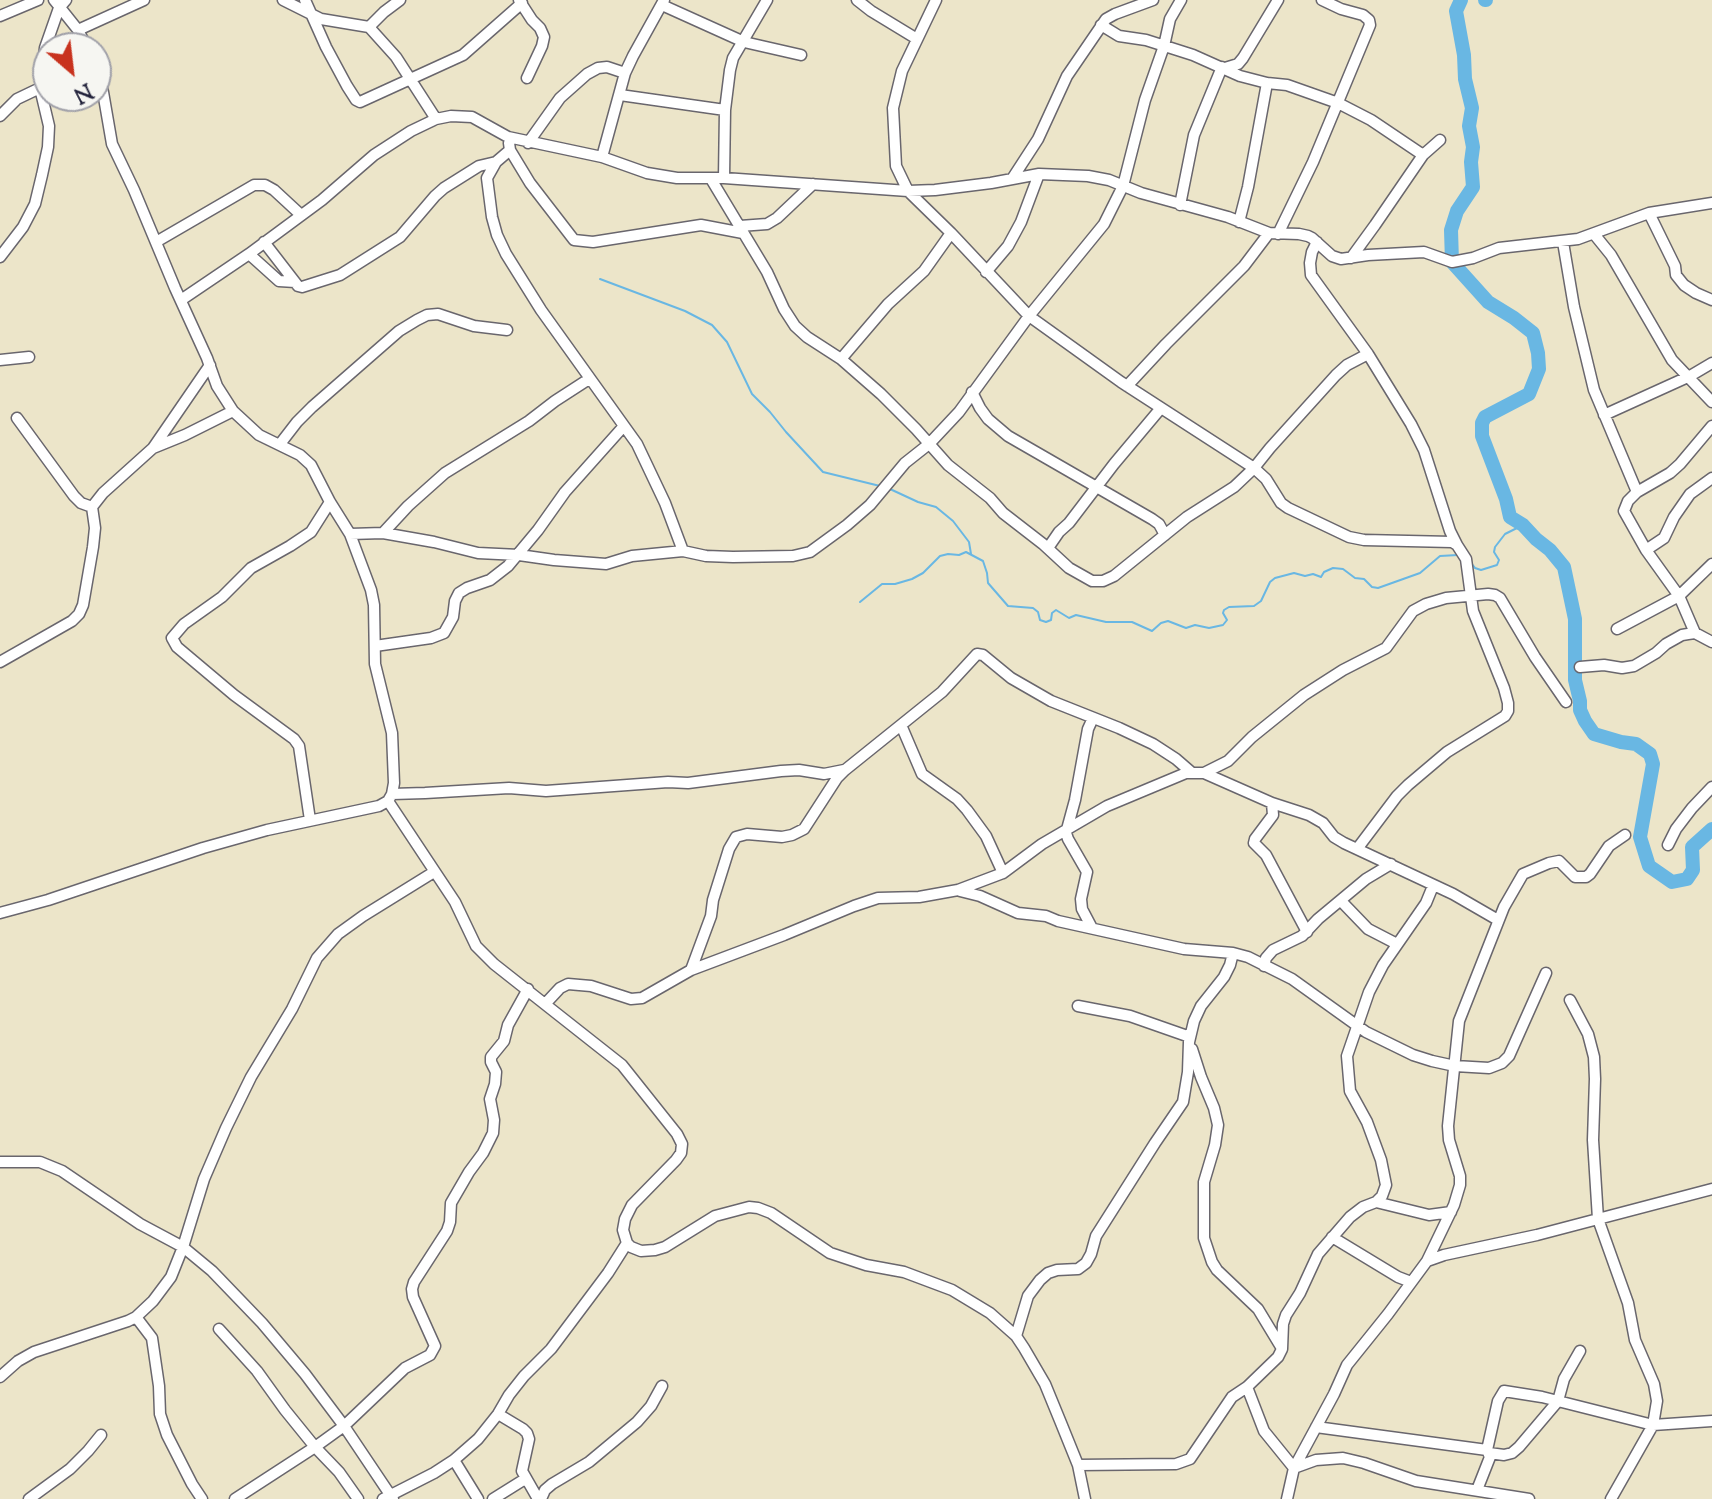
<!DOCTYPE html>
<html>
<head>
<meta charset="utf-8">
<style>
	body { margin:0 }
	#map { position:relative; width:1712px; height:1499px; overflow:hidden; background:#ece5c9; font-family:"Sorts Mill Goudy",serif }
	canvas { display:block }
	.north { position:absolute; left:32px; top:32px; width:80px; height:80px; box-sizing:border-box; background:#f6f6f2; border:2px solid #a1a1a9; border-radius:50%; rotate:152deg; font-size:22px; font-weight:700; line-height:32px; text-align:center; color:#22223b }
	.north::after { content:''; display:block; margin:auto; width:28px; height:36px; background:#c8321e; clip-path:polygon(50% 0,100% 100%,50% 72%,0 100%) }
</style>
</head>
<body>
<div id="map">
<canvas width="1712" height="1499"></canvas>
<div class="north">N</div>
</div>
<script>
const c = document.querySelector('canvas').getContext('2d');
c.lineJoin = 'round';
const toPath = rows => new Path2D(rows.map(r => 'M' + r).join(''));
function strokePath(path, color, width, dash) { c.strokeStyle = color; c.lineWidth = width; c.lineCap = dash ? 'butt' : 'round'; c.setLineDash(dash || []); c.stroke(path); }
const stream = toPath([
	[600,279,685,311,712,325,727,342,752,394,770,412,786,432,823,472,880,486],
	[890,489,918,502,936,507,953,521,969,542,971,554],
	[1470,562,1475,568,1481,570,1497,565,1499,560,1494,552,1495,547,1505,534,1523,525],
	[860,602,882,584,895,584,912,579,923,573,940,556,948,554,959,555,966,552,983,561,987,573,988,583,1008,606,1033,608,1038,612,1040,620,1046,622,1051,620,1052,613,1056,610,1069,618,1076,615,1106,622,1132,622,1152,631,1161,623,1168,621,1186,628,1195,625,1209,628,1223,625,1227,620,1223,613,1224,610,1229,607,1254,606,1261,601,1270,582,1275,578,1294,573,1305,576,1313,574,1321,577,1324,572,1333,568,1343,569,1355,578,1364,579,1372,587,1378,588,1420,573,1440,556,1458,555]
]);
const river = toPath([
	[1461,0,1456,11,1464,55,1465,79,1472,108,1469,126,1473,147,1471,162,1473,187,1457,211,1451,230,1452,262,1488,302,1514,318,1533,333,1538,353,1539,369,1529,394,1485,417,1482,423,1482,436,1506,499,1510,517,1523,525,1536,539,1550,550,1564,567,1575,619,1575,680,1580,701,1580,710,1585,721,1594,734,1621,742,1636,744,1650,754,1653,764,1640,837,1649,866,1672,882,1687,879,1693,870,1692,847,1712,829],
	[1485,0,1486,0]
]);
const street = toPath([
	[54,0,78,30,87,48],
	[283,0,321,19,369,27,396,57,436,119],
	[305,0,326,47,347,86,356,100,360,102,463,55,522,3],
	[519,0,532,20,540,28,544,37,542,46,527,78],
	[857,0,871,11,917,39],
	[936,0,902,71,893,108,896,166,908,191,951,233,1029,316,1121,382,1254,468,1266,479,1281,503,1288,508,1349,537,1364,540,1452,542,1457,545,1466,559,1473,611,1504,688,1508,703,1508,711,1505,716,1447,752,1408,785,1397,796,1357,849],
	[662,5,744,42,801,55],
	[0,16,38,0],
	[1101,25,1119,36,1146,40,1193,55,1240,76,1267,83,1287,85,1338,103,1371,120,1423,155],
	[369,27,384,12,400,0],
	[78,30,144,0],
	[1225,68,1238,64,1243,58,1278,0],
	[620,95,725,110],
	[0,116,17,99,40,88],
	[509,143,510,150,530,183,574,240,593,242,701,225,743,233],
	[528,143,560,98,587,74,598,68,607,67,625,73],
	[510,150,496,162,487,178,492,217,497,235,506,254,541,310,637,444,665,503,683,551],
	[602,157,625,73,633,56,664,0],
	[724,178,725,110,730,70,733,58,767,0],
	[711,179,767,272,784,309,795,326,807,337,841,359,881,394,916,429,948,465,990,498,1003,513,1043,544,1069,568,1092,581,1103,581,1114,576,1187,517,1234,487,1254,468,1270,448,1336,375,1347,365,1368,354],
	[1012,179,1038,139,1067,76,1106,19,1115,14,1153,0],
	[1180,205,1194,135,1222,67],
	[1649,213,1675,266,1676,275,1684,285,1696,293,1712,300],
	[1239,222,1248,187,1267,83],
	[740,226,767,224,777,218,813,184],
	[1278,234,1313,162,1370,25,1369,20,1363,15,1341,9,1322,0],
	[1594,234,1611,255,1672,360,1712,402],
	[156,242,254,185,265,185,274,190,301,215],
	[264,242,298,286,302,287,340,275,400,237,435,196,444,188,479,166,496,162],
	[1317,242,1312,252,1310,263,1311,275,1368,354,1411,424,1424,450,1450,531,1457,545],
	[1563,242,1574,307,1594,390,1637,492],
	[249,254,279,281,295,282],
	[0,257,23,227,35,204,42,175,48,147,49,126,40,88,45,48,59,8,66,0],
	[1351,258,1375,225,1423,155,1440,140],
	[986,272,1008,246,1021,222,1039,174],
	[181,300,249,254,322,200,374,155,411,131,436,119,451,116,472,117,508,137,602,157,647,173,677,178,724,178,908,191,935,190,991,183,1039,174,1088,176,1109,180,1141,193,1228,217,1269,233,1299,234,1308,236,1312,238,1332,256,1341,259,1368,255,1424,252,1452,262,1473,258,1499,248,1578,239,1649,213,1712,203],
	[841,359,888,304,924,271,951,233],
	[0,360,29,357],
	[1127,386,1166,344,1244,266,1269,233],
	[972,392,980,408,988,419,1008,436,1152,519,1159,524,1165,535],
	[1604,415,1690,376,1712,363],
	[17,418,74,496,81,503,92,507],
	[280,444,297,422,312,407,399,331,417,320,427,315,438,314,474,326,507,330],
	[153,448,185,435,233,411],
	[383,533,408,506,445,473,529,421,555,401,589,379],
	[350,534,383,533,434,542,478,553,519,555,554,560,606,564,632,556,683,551,706,556,733,557,793,556,810,552,847,525,870,505,905,463,929,444,959,412,1029,316,1104,224,1123,186,1145,100,1164,46,1170,19,1181,0],
	[1048,548,1059,532,1069,523,1114,464,1161,408],
	[1646,550,1664,538,1674,517,1690,494,1712,478],
	[1617,629,1679,596,1712,564],
	[1695,633,1679,596,1646,550,1624,511,1628,501,1637,492,1670,473,1680,464,1712,426],
	[375,646,431,638,444,633,453,617,455,601,459,593,467,588,490,580,508,566,538,530,565,492,623,427],
	[0,662,72,621,79,614,83,605,93,547,95,528,92,507,103,493,153,448,210,365],
	[1580,667,1604,665,1622,668,1634,666,1656,653,1666,644,1682,635,1688,634,1695,633,1712,642],
	[901,725,922,774,957,799,967,810,986,836,1003,873],
	[1204,773,1228,761,1252,737,1304,695,1343,670,1386,648,1413,611,1426,604,1446,598,1488,594,1495,595,1500,598,1535,657,1566,702],
	[392,794,425,793,509,788,546,791,668,782,688,783,781,771,799,770,824,774,844,770],
	[388,801,455,902,476,946,494,964,622,1065,677,1134,682,1144,681,1153,676,1160,632,1205,625,1219,623,1230,627,1243,631,1247,641,1251,655,1250,665,1247,715,1216,749,1207,758,1208,771,1213,830,1253,866,1265,904,1272,952,1290,990,1313,1016,1336,1024,1348,1045,1384,1061,1423,1078,1465,1085,1499],
	[1272,803,1273,815,1255,839,1254,843,1266,855,1307,932],
	[310,820,299,746,294,739,234,695,177,647,172,638,184,624,222,597,251,568,290,546,311,532,330,502],
	[1668,845,1676,829,1692,808,1712,787],
	[960,891,980,896,1018,913,1046,916,1058,921,1184,949,1233,953,1248,957,1292,979,1366,1032,1413,1055,1432,1061,1455,1066,1489,1068,1502,1063,1509,1056,1546,973],
	[1341,901,1368,929,1397,944],
	[0,913,48,900,203,848,267,830,379,806,388,801,392,794,394,783,392,733,375,664,374,605,371,590,350,534,330,502,311,465,300,455,259,435,233,411,217,386,207,358,175,288,134,190,112,144,103,92,96,67],
	[1092,928,1082,909,1081,899,1087,872,1068,839,1066,833,1075,800,1088,729,1093,718],
	[1264,966,1266,958,1273,950,1302,936,1318,919,1366,879,1391,864],
	[691,970,711,916,713,900,729,849,736,837,747,834,782,837,792,835,804,829,837,778,845,770,942,692,977,654,983,655,1011,678,1051,701,1119,728,1153,744,1176,759,1191,772],
	[1570,1000,1588,1034,1594,1057,1595,1079,1593,1140,1598,1219,1628,1303,1635,1340,1654,1384,1657,1401,1653,1425,1611,1499],
	[546,1003,560,988,568,984,591,986,631,999,642,998,691,970,784,935,854,906,878,898,919,897,958,890,1003,873,1042,844,1107,806,1186,773,1204,773,1272,803,1309,815,1323,823,1334,837,1344,843,1453,894,1498,920],
	[1078,1006,1130,1016,1190,1037],
	[1192,1049,1201,1077,1214,1108,1218,1125,1215,1145,1204,1182,1204,1238,1212,1262,1217,1270,1258,1309,1281,1347],
	[0,1162,40,1162,62,1171,140,1224,183,1247,212,1271,262,1323,305,1374,344,1426,393,1499],
	[1376,1202,1429,1215,1451,1212],
	[1332,1237,1398,1277,1411,1282],
	[1427,1261,1444,1255,1537,1235,1712,1189],
	[136,1317,152,1338,159,1386,160,1414,167,1435,192,1484,202,1499],
	[219,1329,257,1371,285,1410,315,1447,339,1472,358,1499],
	[1016,1336,1028,1296,1040,1280,1048,1273,1057,1270,1078,1269,1086,1263,1091,1254,1096,1236,1155,1143,1183,1102,1188,1072,1189,1042,1194,1021,1201,1006,1224,977,1230,965,1233,953],
	[0,1377,18,1361,34,1352,128,1321,136,1317,153,1301,171,1277,183,1247,204,1179,226,1128,251,1077,292,1009,317,958,338,934,363,916,434,872],
	[1247,1387,1264,1431,1294,1468,1316,1460,1343,1458,1364,1463,1416,1481,1529,1499],
	[498,1414,523,1429,527,1433,529,1439,522,1471,538,1499],
	[1316,1427,1487,1450,1490,1457,1477,1490],
	[1487,1450,1498,1401,1504,1391,1542,1397,1653,1425,1712,1421],
	[1489,1453,1504,1455,1512,1453,1519,1447,1558,1401,1564,1379,1580,1351],
	[454,1460,478,1499],
	[1078,1465,1176,1464,1190,1459,1232,1397,1247,1387,1278,1357,1282,1349,1283,1324,1286,1315,1300,1293,1318,1254,1350,1217,1363,1207,1376,1202,1382,1196,1386,1185,1381,1160,1367,1122,1350,1091,1347,1056,1369,992,1383,965,1426,903,1433,886],
	[29,1499,70,1469,88,1451,101,1435],
	[235,1499,315,1447,344,1426,405,1368,430,1355,435,1346,413,1297,412,1289,414,1282,447,1231,450,1222,451,1203,469,1172,483,1153,493,1133,494,1120,490,1099,495,1084,496,1072,491,1062,491,1057,504,1041,508,1025,528,989],
	[383,1499,434,1473,454,1460,478,1439,498,1414,509,1395,524,1376,551,1349,608,1273,627,1243],
	[493,1499,525,1479],
	[541,1499,545,1490,552,1484,589,1462,637,1422,651,1406,662,1386],
	[1287,1499,1294,1468,1334,1394,1347,1365,1388,1314,1427,1261,1454,1205,1460,1185,1460,1176,1449,1140,1448,1126,1459,1021,1504,907,1523,874,1549,863,1559,861,1575,877,1586,877,1590,874,1609,846,1625,835]
]);
strokePath(stream, '#69b7e3', 2);
strokePath(river, '#69b7e3', 14);
strokePath(street, '#69666d', 13);
strokePath(street, '#fff', 10);
</script>
</body>
</html>
